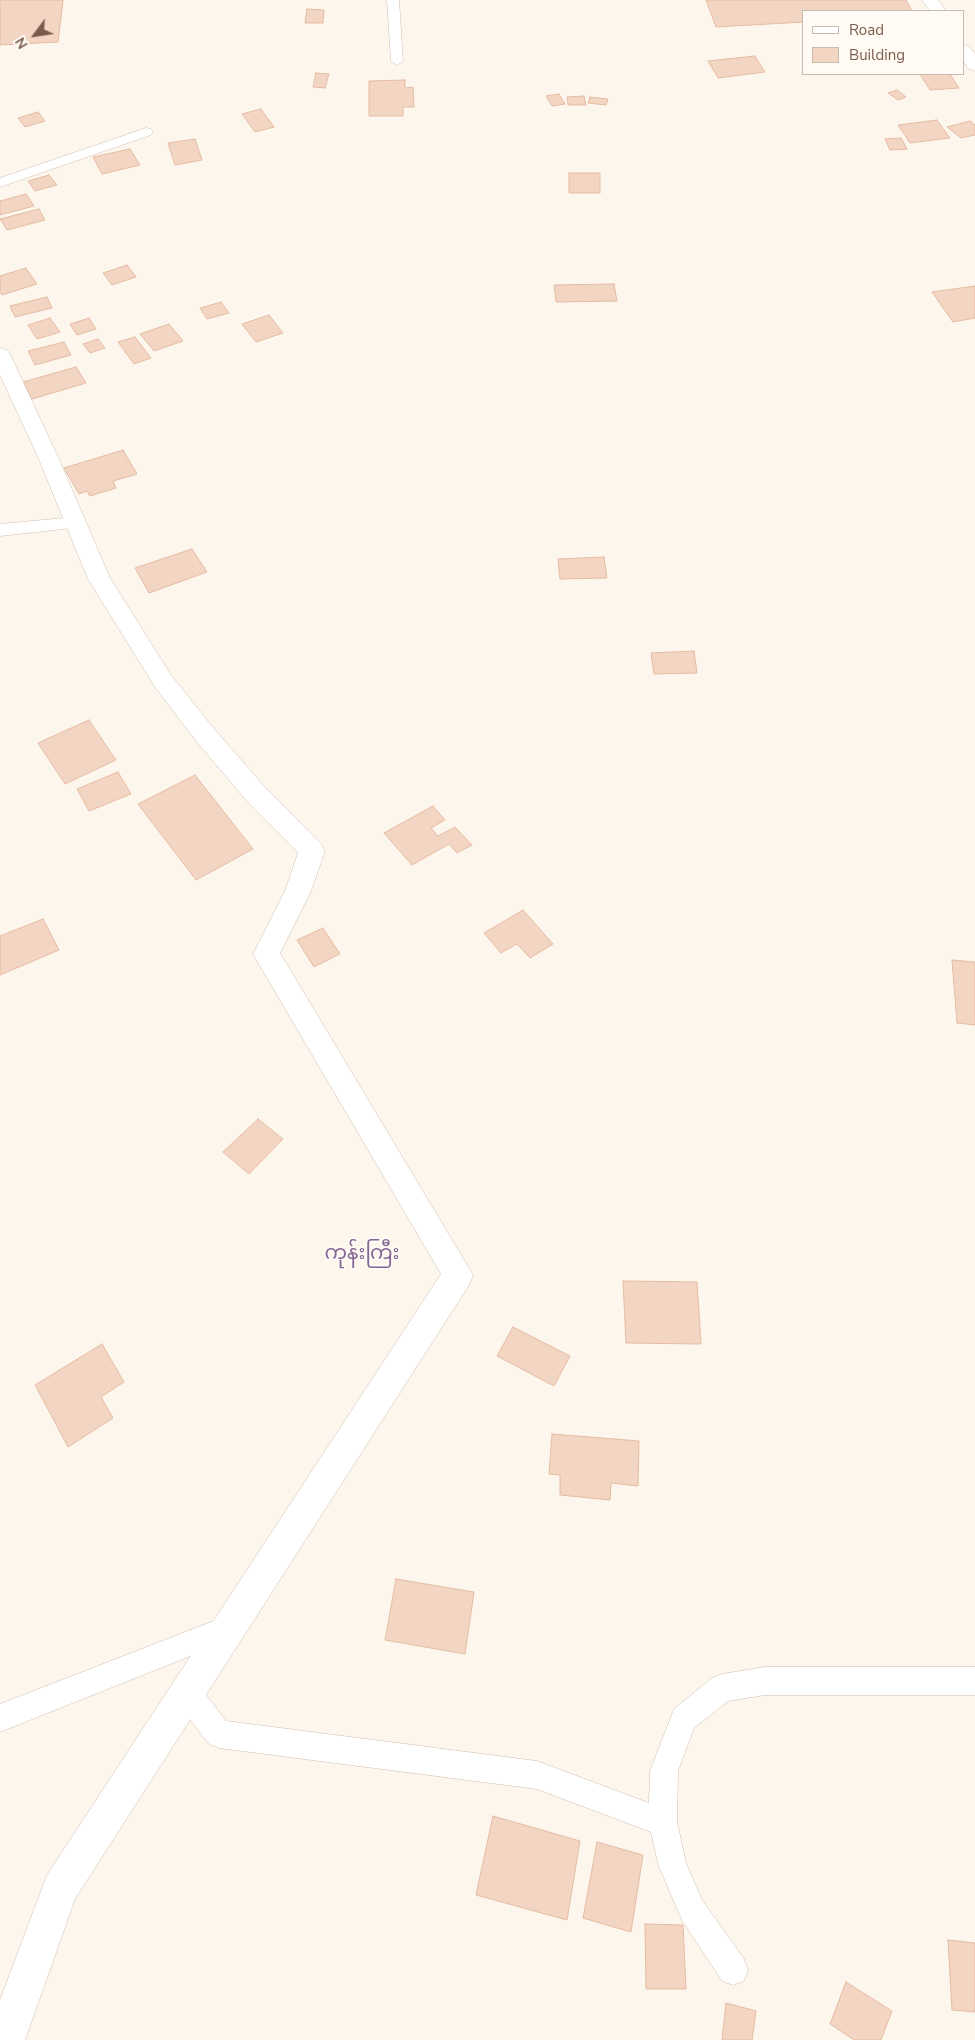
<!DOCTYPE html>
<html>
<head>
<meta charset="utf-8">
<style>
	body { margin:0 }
	#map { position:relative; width:975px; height:2040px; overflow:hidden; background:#fdf6ec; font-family:"Nunito Sans",sans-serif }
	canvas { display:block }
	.legend { position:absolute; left:802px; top:10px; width:162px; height:65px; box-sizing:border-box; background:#fffaf3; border:1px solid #cabbb1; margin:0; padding:6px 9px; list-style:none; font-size:15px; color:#7a5c4d }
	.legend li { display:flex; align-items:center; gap:10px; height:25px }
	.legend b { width:25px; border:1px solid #cabbb1 }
	.north { position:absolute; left:10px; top:10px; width:50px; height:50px; -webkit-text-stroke:4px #fffaf3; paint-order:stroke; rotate:239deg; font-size:14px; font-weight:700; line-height:20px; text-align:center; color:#7a5c4d }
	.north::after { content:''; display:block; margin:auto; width:18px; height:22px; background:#7a5c4d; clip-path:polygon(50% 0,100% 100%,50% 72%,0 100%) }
</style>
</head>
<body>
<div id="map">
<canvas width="975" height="2040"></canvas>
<ul class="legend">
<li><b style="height:6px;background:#fff"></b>Road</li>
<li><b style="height:14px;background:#f3d5c3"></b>Building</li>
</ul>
<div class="north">N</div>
</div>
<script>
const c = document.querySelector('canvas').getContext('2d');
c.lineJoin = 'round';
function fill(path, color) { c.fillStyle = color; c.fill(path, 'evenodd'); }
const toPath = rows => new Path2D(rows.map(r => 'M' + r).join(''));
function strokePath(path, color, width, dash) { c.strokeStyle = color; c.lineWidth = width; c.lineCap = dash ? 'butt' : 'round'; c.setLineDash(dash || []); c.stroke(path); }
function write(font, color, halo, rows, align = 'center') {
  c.font = font + ' "Nunito Sans","Noto Sans Myanmar",sans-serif'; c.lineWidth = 4; c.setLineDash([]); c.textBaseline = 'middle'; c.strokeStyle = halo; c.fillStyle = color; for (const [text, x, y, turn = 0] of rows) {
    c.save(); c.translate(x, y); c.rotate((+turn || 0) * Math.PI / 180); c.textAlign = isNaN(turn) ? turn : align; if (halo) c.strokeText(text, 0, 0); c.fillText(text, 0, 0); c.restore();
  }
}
const building = toPath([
	[0,0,63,0,58,42,0,45,0,0],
	[706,0,906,0,912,11,804,11,804,22,716,27,706,0],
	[307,9,324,10,323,23,305,23,307,9],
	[755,56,765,72,718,78,708,61,755,56],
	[316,73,329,74,325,88,313,87,316,73],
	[920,74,950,74,959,88,930,90,920,74],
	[405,80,405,88,413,87,414,107,403,107,403,116,369,116,369,81,405,80],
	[897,90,906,97,898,100,888,93,897,90],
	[559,94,565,104,552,106,546,96,559,94],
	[584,96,586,105,568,105,567,97,584,96],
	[590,97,608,99,606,105,588,103,590,97],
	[261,109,274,127,255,132,242,114,261,109],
	[38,112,45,121,25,127,18,118,38,112],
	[937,120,950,138,910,143,898,125,937,120],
	[970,121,975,125,975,135,961,138,947,127,970,121],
	[901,138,907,149,890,150,885,139,901,138],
	[195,139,202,160,175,165,168,143,195,139],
	[130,149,140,165,102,174,93,157,130,149],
	[569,173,600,173,600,193,569,193,569,173],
	[49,175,57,185,35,191,28,181,49,175],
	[26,194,34,206,0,215,0,201,26,194],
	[39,209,45,220,7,230,0,219,39,209],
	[127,265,136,277,112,285,103,273,127,265],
	[26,268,37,284,2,295,0,292,0,276,26,268],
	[614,284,617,301,556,302,554,285,614,284],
	[975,286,975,318,953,322,932,292,975,286],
	[47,297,52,308,15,317,10,306,47,297],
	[221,302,229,313,207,319,200,308,221,302],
	[269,315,283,333,256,342,242,324,269,315],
	[50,318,60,332,37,339,28,325,50,318],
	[89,318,96,329,77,335,70,324,89,318],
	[169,324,183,341,154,351,140,334,169,324],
	[135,337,151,358,134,364,118,342,135,337],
	[98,339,105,348,90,353,83,344,98,339],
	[64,342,71,355,35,365,28,351,64,342],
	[76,367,86,383,32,399,23,382,76,367],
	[123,450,137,474,113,481,116,488,90,496,87,491,79,494,64,468,123,450],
	[192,549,207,572,149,593,135,568,192,549],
	[604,557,607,578,560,579,558,559,604,557],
	[694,651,697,673,654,674,651,653,694,651],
	[89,720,116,760,65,784,38,743,89,720],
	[118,772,131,794,89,811,77,789,118,772],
	[195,775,253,849,196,880,138,804,195,775],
	[433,806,445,820,431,828,438,836,455,827,472,845,457,853,449,844,412,865,384,833,433,806],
	[523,910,553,944,530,958,517,944,501,953,484,933,523,910],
	[43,919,59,950,0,975,0,936,43,919],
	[323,928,340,954,314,967,297,940,323,928],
	[952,960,975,962,975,1025,957,1023,952,960],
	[258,1119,283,1139,249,1174,223,1152,258,1119],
	[623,1281,697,1282,701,1344,626,1343,623,1281],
	[513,1327,570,1356,554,1386,497,1356,513,1327],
	[102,1344,124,1382,101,1397,113,1418,68,1447,35,1385,102,1344],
	[552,1434,639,1441,638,1486,611,1483,610,1500,560,1495,560,1475,549,1474,552,1434],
	[396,1579,474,1592,465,1654,385,1640,396,1579],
	[493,1816,580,1841,567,1920,476,1895,493,1816],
	[597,1842,643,1855,631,1932,583,1918,597,1842],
	[645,1924,683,1925,686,1989,646,1989,645,1924],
	[948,1940,975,1943,975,2012,952,2010,948,1940],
	[846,1982,892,2011,881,2040,854,2040,830,2024,846,1982],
	[726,2003,756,2011,752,2040,722,2040,726,2003]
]);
const service = toPath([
	[387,0,399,0,403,61,397,65,391,61,387,0],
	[146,128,151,129,153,132,151,135,0,187,0,178,146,128],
	[76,517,82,519,84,523,82,527,0,536,0,524,76,517],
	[229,1615,238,1619,242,1628,238,1637,0,1732,0,1704,229,1615],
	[765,1667,975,1667,975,1695,765,1695,728,1701,694,1728,678,1771,677,1822,686,1863,702,1900,744,1959,748,1970,744,1981,733,1985,722,1981,682,1920,658,1864,651,1832,537,1789,219,1748,209,1744,177,1703,173,1693,177,1683,187,1679,197,1683,226,1721,537,1761,649,1803,650,1771,674,1709,712,1678,722,1674,765,1667]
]);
const minor = toPath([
	[922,0,938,0,946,11,930,11,922,0],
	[964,45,970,47,975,54,975,71,969,69,964,62,964,45],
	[0,348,7,350,10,354,58,457,110,578,171,675,215,730,264,786,321,844,325,851,311,891,280,953,473,1275,469,1285,75,1899,25,2040,0,2040,0,2000,47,1875,441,1274,253,954,285,891,298,853,246,800,197,742,155,687,88,579,38,457,0,375,0,348]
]);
const quarterNames = [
	["ကုန်းကြီး",362,1254]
];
fill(building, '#f3d5c3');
strokePath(building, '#e6bba3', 1);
strokePath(service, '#d1beb0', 1);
strokePath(minor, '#d1beb0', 1);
fill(service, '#fff');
fill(minor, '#fff');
write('20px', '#846695', '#fffaf3', quarterNames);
</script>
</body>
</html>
